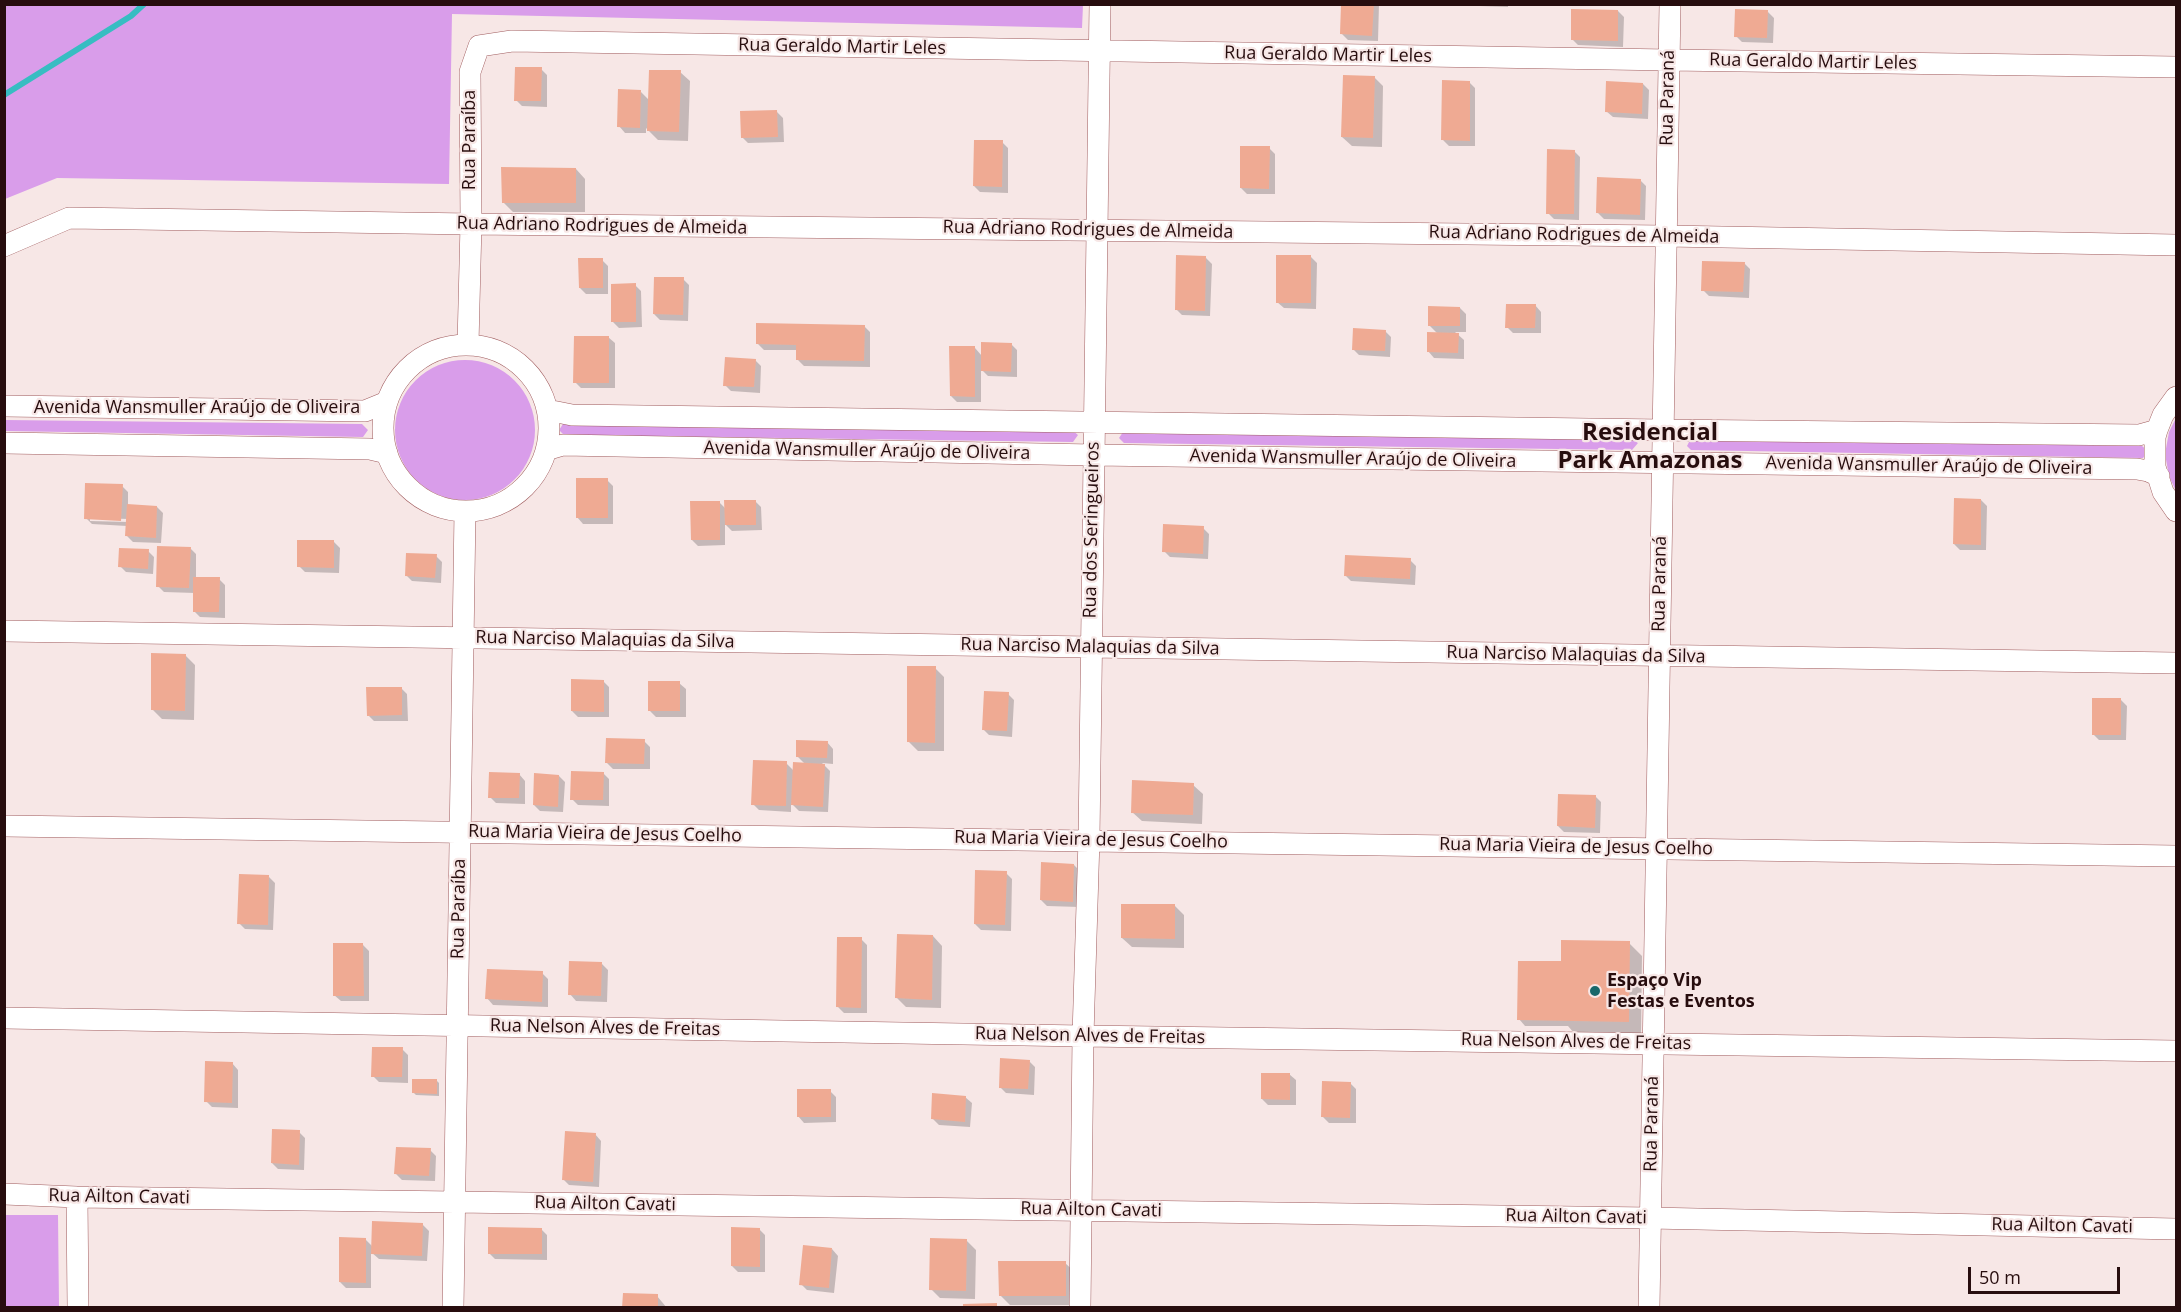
<!DOCTYPE html>
<html>
<head>
<meta charset="utf-8">
<style>
	body { margin:0 }
	#map { position:relative; width:2181px; height:1312px; overflow:hidden; background:#f7e7e6; font-family:"Open Sans",sans-serif }
	canvas { display:block }
	.frame { position:absolute; inset:0; border:6px solid #270d0e; pointer-events:none }
	.scale { position:absolute; left:1968px; top:1267px; width:152px; height:27px; box-sizing:border-box; border:3px solid #270d0e; border-top:0; padding-left:8px; font-size:18px; line-height:21px; white-space:nowrap; color:#270d0e; -webkit-text-stroke:4px #f7e7e6; paint-order:stroke }
</style>
</head>
<body>
<div id="map">
<canvas width="2181" height="1312"></canvas>
<div class="frame"></div>
<div class="scale">50 m</div>
</div>
<script>
const c = document.querySelector('canvas').getContext('2d');
c.lineJoin = 'round';
function fill(path, color) { c.fillStyle = color; c.fill(path, 'evenodd'); }
const toPath = rows => new Path2D(rows.map(r => 'M' + r).join(''));
function strokePath(path, color, width, dash) { c.strokeStyle = color; c.lineWidth = width; c.lineCap = dash ? 'butt' : 'round'; c.setLineDash(dash || []); c.stroke(path); }
function write(font, color, halo, rows, align = 'center') {
  c.font = font + ' "Open Sans",sans-serif'; c.lineWidth = 4.5; c.setLineDash([]); c.textBaseline = 'middle'; c.strokeStyle = halo; c.fillStyle = color; for (const [text, x, y, turn = 0] of rows) {
    c.save(); c.translate(x, y); c.rotate((+turn || 0) * Math.PI / 180); c.textAlign = isNaN(turn) ? turn : align; if (halo) c.strokeText(text, 0, 0); c.fillText(text, 0, 0); c.restore();
  }
}
const green = toPath([
	[5,4,1083,4,1083,5,1082,28,452,14,449,184,57,178,5,199],
	'395 430a70 70 0 1 1 140 0a70 70 0 1 1-140 0Z',
	[2176,418,2176,491,2169,476,2165,454,2169,432],
	[5,420,362,424,368,430,363,437,5,431],
	[563,424,1072,430,1078,435,1073,442,564,435,559,430],
	[1123,432,1632,438,1638,443,1632,450,1124,443,1119,438],
	[1690,440,2142,446,2148,451,2143,458,1691,450,1687,446],
	[5,1215,58,1215,59,1307,5,1307]
]);
const shadow = toPath([
	[1343,4,1379,4,1378,41,1348,40,1342,34],
	[1477,4,1508,4,1508,7,1479,6],
	[1618,11,1624,17,1623,47,1578,45,1572,39],
	[1768,12,1774,18,1773,43,1742,42,1736,36],
	[541,69,547,75,547,107,522,106,516,100],
	[680,72,690,81,688,141,658,140,646,128,646,133,625,133,619,126,641,92,650,101],
	[1374,77,1383,86,1382,147,1352,146,1342,137],
	[1469,82,1475,88,1475,146,1449,146,1443,140],
	[1643,84,1649,90,1648,119,1613,117,1606,111],
	[777,112,783,118,784,142,748,143,742,137],
	[1002,142,1008,148,1008,193,980,192,974,186],
	[1269,148,1275,154,1275,194,1247,194,1241,188],
	[1574,151,1580,157,1579,220,1554,219,1548,213],
	[576,169,585,179,585,212,513,212,503,202],
	[1640,180,1646,186,1645,220,1604,219,1598,213],
	[1311,257,1317,263,1316,309,1284,308,1277,302],
	[1206,258,1212,264,1210,316,1182,315,1176,309],
	[602,260,608,266,608,294,586,294,580,288],
	[1744,263,1750,269,1749,298,1709,296,1703,290],
	[683,279,689,285,688,321,660,320,654,314],
	[635,285,641,291,642,327,619,328,613,322],
	[1535,305,1541,312,1541,333,1513,333,1507,327],
	[1460,308,1466,314,1466,332,1455,332,1464,340,1464,359,1434,358,1428,351,1438,334,1429,325],
	[864,326,870,332,870,367,804,366,798,360,798,350,764,350,758,344],
	[1385,331,1391,337,1390,357,1359,355,1353,349],
	[608,337,615,343,615,388,581,388,575,382],
	[1011,344,1017,350,1017,377,988,376,981,369,981,402,957,402,951,396,975,348,982,356],
	[755,360,761,366,760,393,731,391,725,385],
	[607,480,613,486,613,524,583,524,577,517],
	[122,486,128,492,128,506,157,507,163,513,161,543,133,542,127,536,127,526,92,524,86,518],
	[90,518,129,519,129,522,90,521],
	[1981,500,1987,506,1986,550,1960,550,1954,544],
	[755,501,761,507,762,530,732,531,725,524,725,545,698,546,692,540,719,502,726,509],
	[1203,528,1209,534,1208,559,1170,557,1164,551],
	[334,542,340,548,339,573,305,572,299,566],
	[190,548,196,554,196,579,219,579,225,585,225,618,200,617,194,611,195,593,164,592,158,586],
	[148,551,154,557,153,574,126,572,120,566],
	[436,556,442,562,441,583,412,581,406,575],
	[1410,560,1416,566,1415,585,1351,581,1345,575],
	[185,655,195,665,194,720,162,719,153,710],
	[935,668,944,677,944,751,918,751,908,741],
	[603,681,609,687,609,717,578,717,572,711],
	[679,683,686,689,686,717,656,717,650,711],
	[401,688,407,694,408,721,374,721,368,715],
	[1008,694,1014,700,1012,737,989,735,983,729],
	[2121,700,2127,706,2126,740,2099,740,2093,734],
	[644,741,650,747,650,769,613,769,607,763],
	[827,742,833,749,833,764,822,763,830,771,828,812,799,811,791,803,791,812,759,810,753,804,786,763,794,771,805,764,797,756],
	[603,773,609,779,609,806,578,805,572,799],
	[519,774,525,781,525,804,496,803,490,797],
	[559,776,565,782,563,812,540,811,534,805],
	[1193,785,1203,794,1202,824,1142,821,1132,812],
	[1595,796,1601,802,1600,833,1564,832,1558,826],
	[1074,865,1080,871,1079,907,1047,906,1041,900],
	[1006,873,1012,879,1011,931,981,930,975,924],
	[269,877,275,883,273,930,245,929,239,923],
	[1175,906,1184,915,1184,948,1132,947,1122,938],
	[933,936,942,946,941,1008,906,1007,897,998],
	[861,939,867,945,867,1013,844,1013,838,1007],
	[1629,943,1642,956,1641,1034,1574,1033,1568,1026,1525,1026,1519,1019,1562,963],
	[363,945,369,951,369,1001,341,1001,334,995],
	[602,964,608,970,607,1002,576,1001,570,994],
	[542,973,548,979,548,1007,493,1005,487,998],
	[402,1049,408,1055,408,1083,379,1082,373,1076],
	[1029,1061,1035,1067,1034,1095,1006,1093,1000,1087],
	[232,1063,238,1070,238,1108,212,1107,206,1101],
	[1289,1074,1296,1080,1296,1105,1268,1105,1262,1099],
	[437,1081,439,1083,439,1096,416,1095,413,1092],
	[1350,1083,1356,1089,1356,1123,1329,1123,1323,1117],
	[830,1091,836,1097,836,1122,804,1123,798,1116],
	[965,1097,972,1103,970,1127,939,1125,933,1119],
	[299,1132,305,1138,304,1170,278,1169,272,1163],
	[595,1134,601,1141,599,1187,569,1185,563,1179],
	[430,1150,436,1156,435,1181,402,1180,396,1174],
	[422,1224,429,1231,427,1261,379,1259,371,1252,371,1288,346,1288,340,1282,365,1239,373,1247],
	[541,1229,547,1235,547,1260,495,1259,489,1253],
	[759,1229,765,1235,765,1272,738,1272,732,1266],
	[966,1240,976,1250,975,1299,940,1298,931,1289],
	[832,1249,838,1256,834,1293,807,1290,801,1284],
	[1065,1263,1075,1272,1075,1305,1010,1305,1000,1295],
	[657,1296,667,1308,624,1308]
]);
const stream = toPath([
	[4,95,131,16,144,4]
]);
const building = toPath([
	[1341,4,1374,4,1372,36,1340,34],
	[1571,9,1618,10,1618,41,1571,40],
	[1735,9,1768,10,1767,38,1734,37],
	[515,67,542,67,541,101,514,101],
	[649,70,681,70,679,132,647,131],
	[1343,75,1375,76,1373,138,1341,137],
	[1442,80,1470,81,1470,141,1441,140],
	[1606,81,1643,83,1642,114,1605,112],
	[618,89,641,90,640,128,617,127],
	[777,110,778,137,741,138,740,111],
	[974,140,1003,140,1002,187,973,186],
	[1240,146,1270,146,1269,189,1240,188],
	[1547,149,1575,150,1574,214,1546,214],
	[501,167,576,168,576,203,502,203],
	[1597,177,1641,179,1640,215,1596,213],
	[1176,255,1206,256,1205,311,1175,310],
	[1276,255,1311,255,1311,303,1276,303],
	[578,258,603,258,603,288,579,288],
	[1702,261,1745,262,1743,292,1701,291],
	[654,277,684,277,683,315,653,314],
	[636,283,636,322,611,322,611,284],
	[1506,304,1536,304,1535,328,1505,328],
	[1428,306,1460,307,1460,326,1428,326],
	[756,323,865,325,864,361,796,360,796,345,756,344],
	[1353,328,1386,330,1385,351,1352,350],
	[1427,332,1459,333,1458,353,1427,352],
	[574,336,609,336,609,383,573,383],
	[981,342,1012,343,1011,372,981,371],
	[949,346,975,346,975,397,950,396],
	[725,357,756,359,754,387,723,386],
	[576,478,608,478,608,518,576,518],
	[85,483,123,484,121,521,84,519],
	[1954,498,1981,499,1981,545,1953,544],
	[724,500,756,500,756,525,725,525],
	[690,501,720,501,720,540,691,540],
	[127,504,157,506,156,538,125,536],
	[1163,524,1204,526,1203,554,1162,552],
	[297,540,334,540,334,568,297,567],
	[157,546,191,547,189,588,156,587],
	[119,548,149,549,148,569,118,567],
	[406,553,437,554,435,578,405,576],
	[1345,555,1411,558,1410,579,1344,576],
	[193,577,220,577,219,612,193,612],
	[151,653,186,654,185,711,151,710],
	[907,666,936,666,935,743,907,742],
	[571,679,604,680,604,712,571,711],
	[648,681,680,681,680,711,648,711],
	[366,687,402,687,402,715,367,716],
	[984,691,1009,692,1007,731,982,730],
	[2092,698,2121,698,2121,735,2092,735],
	[606,738,645,739,644,764,605,763],
	[796,740,828,741,827,758,796,757],
	[753,760,787,761,786,806,751,805],
	[793,762,825,764,823,807,791,805],
	[571,771,604,772,603,800,570,800],
	[489,772,520,773,519,798,488,798],
	[534,773,559,775,558,807,533,805],
	[1132,780,1194,783,1193,815,1131,813],
	[1558,794,1596,795,1595,828,1557,826],
	[1041,862,1074,864,1073,902,1040,900],
	[975,870,1007,871,1005,925,974,924],
	[239,874,269,875,268,925,237,924],
	[1121,904,1175,904,1175,939,1121,938],
	[897,934,933,935,932,1000,895,998],
	[837,937,862,937,861,1008,836,1007],
	[1561,940,1630,941,1629,1022,1517,1020,1518,961,1561,961],
	[333,943,363,943,364,996,333,996],
	[569,961,602,962,601,996,568,995],
	[487,969,543,971,542,1002,485,999],
	[372,1047,403,1047,402,1077,371,1077],
	[1000,1058,1030,1060,1028,1089,999,1088],
	[205,1061,233,1062,232,1103,204,1102],
	[1261,1073,1290,1073,1290,1100,1261,1099],
	[412,1079,437,1079,437,1094,412,1093],
	[1322,1081,1351,1082,1350,1118,1321,1117],
	[797,1089,831,1089,831,1117,797,1117],
	[932,1093,966,1096,965,1122,931,1119],
	[272,1129,300,1130,299,1165,271,1163],
	[565,1131,596,1133,593,1182,562,1180],
	[396,1147,431,1148,429,1176,394,1174],
	[372,1221,423,1223,422,1256,371,1254],
	[488,1227,542,1228,542,1254,488,1254],
	[731,1227,760,1228,760,1267,731,1266],
	[339,1237,366,1238,366,1283,339,1282],
	[930,1238,967,1239,966,1291,929,1290],
	[803,1245,832,1248,829,1288,799,1285],
	[998,1261,1066,1261,1066,1296,999,1296],
	[623,1293,658,1294,658,1308,622,1308],
	[997,1303,997,1308,963,1308,963,1304]
]);
const minor = toPath([
	[4,246,69,218,471,224,1666,236,2176,245],
	[468,344,471,224,470,72,479,46,512,41,1669,60,2176,67],
	'383 428a83 83 0 1 1 166 0a83 83 0 1 1-166 0Z',
	[2176,397,2163,415,2157,430,2155,437,2155,467,2163,492,2176,511],
	[4,406,365,411,387,402],
	[547,410,572,415,1662,430,2139,435,2157,430],
	[4,443,370,449,387,453],
	[546,450,563,445,1094,455,2137,469,2148,471,2159,476],
	[4,631,2176,663],
	[4,826,2176,856],
	[4,1018,1083,1036,2176,1051],
	[4,1194,77,1197,455,1202,1650,1218,2176,1229],
	[77,1197,78,1308],
	[453,1308,465,511],
	[1080,1308,1083,1036,1089,839,1100,4],
	[1649,1308,1670,4]
]);
const markers = [
	[1595,991,6,"#19676a"]
];
const streetNames = [
	["Rua Geraldo Martir Leles",842,47,1],
	["Rua Geraldo Martir Leles",1328,55,1],
	["Rua Geraldo Martir Leles",1813,62,1],
	["Rua Paraná",1668,98,-89],
	["Rua Paraíba",470,140,-90],
	["Rua Adriano Rodrigues de Almeida",602,226,1],
	["Rua Adriano Rodrigues de Almeida",1088,230,1],
	["Rua Adriano Rodrigues de Almeida",1574,235,1],
	["Avenida Wansmuller Araújo de Oliveira",197,408],
	["Avenida Wansmuller Araújo de Oliveira",867,451,1],
	["Avenida Wansmuller Araújo de Oliveira",1353,459,1],
	["Avenida Wansmuller Araújo de Oliveira",1929,466,1],
	["Rua dos Seringueiros",1092,530,-89],
	["Rua Paraná",1660,584,-89],
	["Rua Narciso Malaquias da Silva",605,640,1],
	["Rua Narciso Malaquias da Silva",1090,647,1],
	["Rua Narciso Malaquias da Silva",1576,655,1],
	["Rua Maria Vieira de Jesus Coelho",605,834,1],
	["Rua Maria Vieira de Jesus Coelho",1091,840,1],
	["Rua Maria Vieira de Jesus Coelho",1576,847,1],
	["Rua Paraíba",459,909,-89],
	["Rua Nelson Alves de Freitas",605,1028,1],
	["Rua Nelson Alves de Freitas",1090,1036,1],
	["Rua Nelson Alves de Freitas",1576,1042,1],
	["Rua Paraná",1652,1124,-89],
	["Rua Ailton Cavati",119,1197,1],
	["Rua Ailton Cavati",605,1204,1],
	["Rua Ailton Cavati",1091,1210,1],
	["Rua Ailton Cavati",1576,1217,1],
	["Rua Ailton Cavati",2062,1226,1]
];
const poiNames = [
	["Espaço Vip",1607,981],
	["Festas e Eventos",1607,1002]
];
const districtNames = [
	["Residencial",1650,433],
	["Park Amazonas",1650,461]
];
fill(green, '#d99dea');
fill(shadow, '#0003');
strokePath(stream, '#37bdc2', 6);
fill(building, '#efaa93');
strokePath(minor, '#a05c5e', 22);
strokePath(minor, '#fff', 21);
for (const [x, y, r, color] of markers) { const dot = new Path2D(); dot.arc(x, y, r, 0, 2 * Math.PI); c.fillStyle = color; c.fill(dot); strokePath(dot, '#f7e7e6', 2); }
write('18px', '#270d0e', '#f7e7e6', streetNames);
write('bold 18px', '#270d0e', '#f7e7e6', poiNames, 'left');
write('bold 24px', '#270d0e', '#f7e7e6', districtNames);
</script>
</body>
</html>
